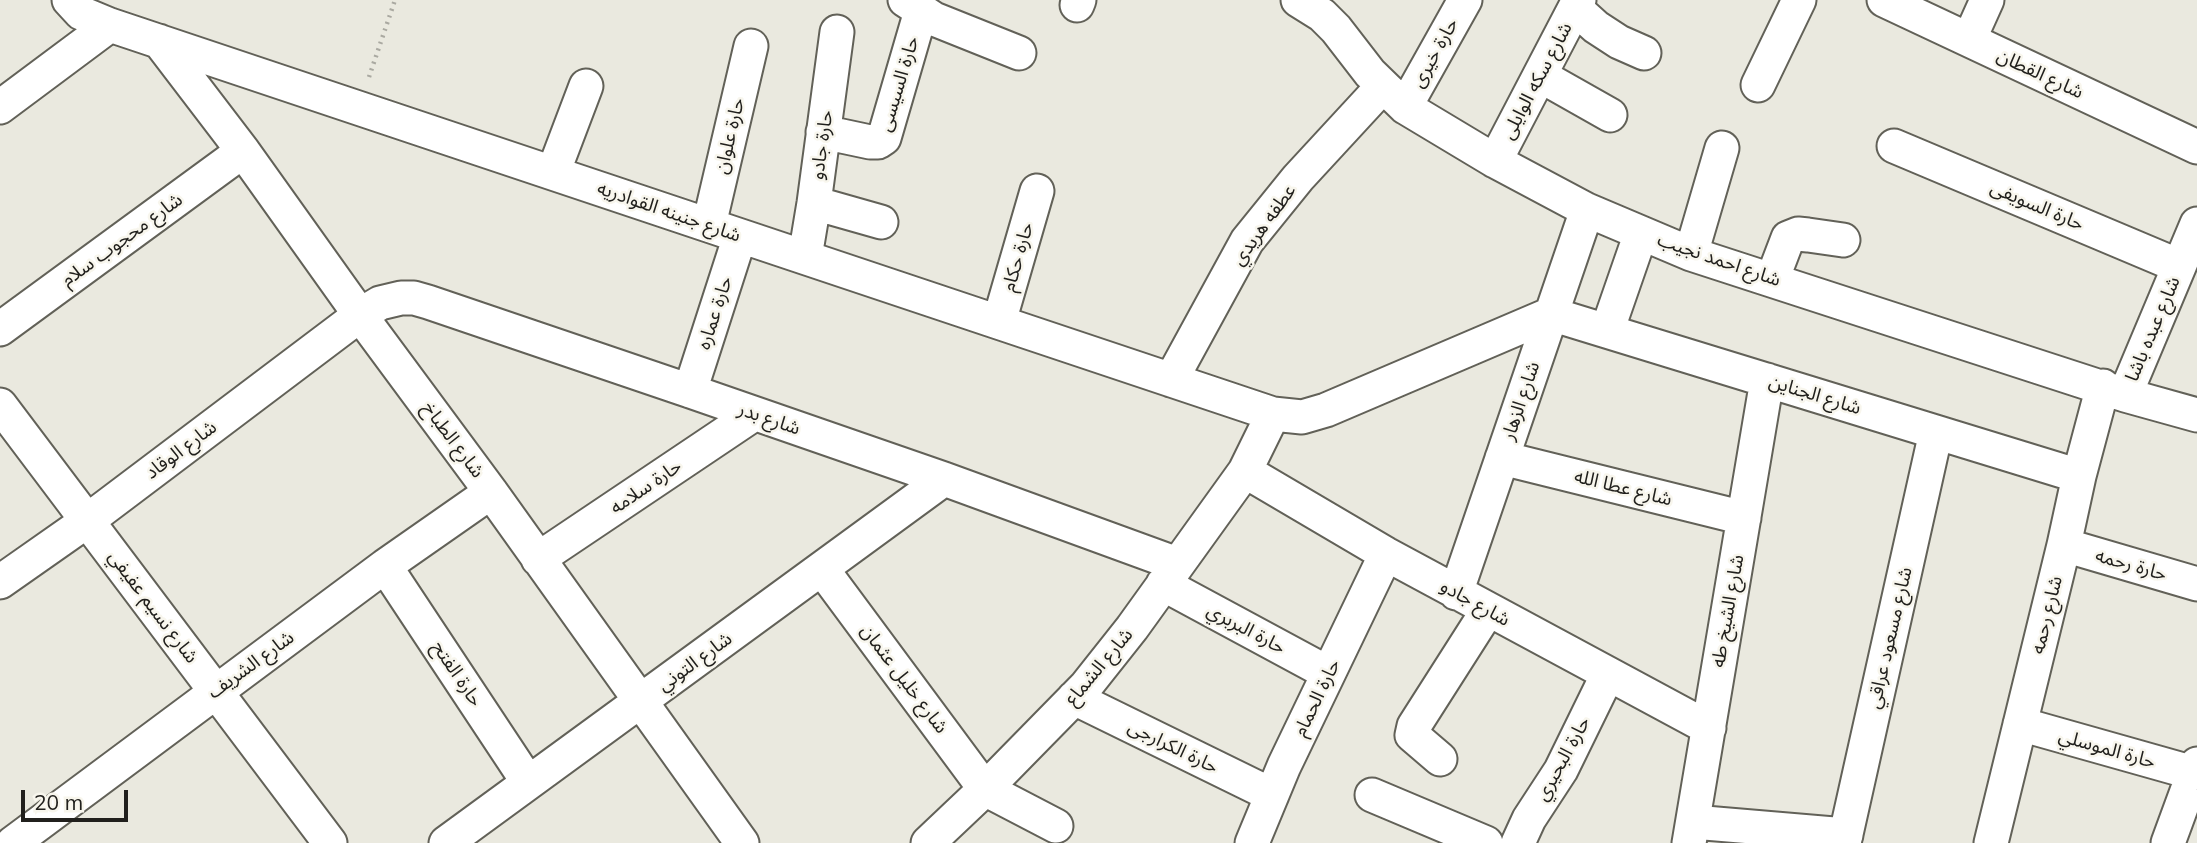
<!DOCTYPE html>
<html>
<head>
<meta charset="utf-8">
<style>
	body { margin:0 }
	#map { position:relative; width:2197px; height:843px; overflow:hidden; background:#eae9df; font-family:Mulish,sans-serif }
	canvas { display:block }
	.scale { position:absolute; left:21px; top:790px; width:107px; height:32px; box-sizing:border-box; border:4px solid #21201d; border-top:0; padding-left:9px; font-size:21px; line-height:24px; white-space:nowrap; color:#21201d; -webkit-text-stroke:5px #f8f6ed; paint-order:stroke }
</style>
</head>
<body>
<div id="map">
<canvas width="2197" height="843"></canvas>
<div class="scale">20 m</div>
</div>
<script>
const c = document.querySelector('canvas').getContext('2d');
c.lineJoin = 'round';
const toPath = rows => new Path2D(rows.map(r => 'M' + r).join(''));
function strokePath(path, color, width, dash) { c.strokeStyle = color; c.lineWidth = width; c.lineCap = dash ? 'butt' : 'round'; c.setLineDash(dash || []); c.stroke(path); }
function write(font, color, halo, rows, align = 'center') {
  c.font = font + ' Mulish,"Noto Sans Arabic",sans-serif'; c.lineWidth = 5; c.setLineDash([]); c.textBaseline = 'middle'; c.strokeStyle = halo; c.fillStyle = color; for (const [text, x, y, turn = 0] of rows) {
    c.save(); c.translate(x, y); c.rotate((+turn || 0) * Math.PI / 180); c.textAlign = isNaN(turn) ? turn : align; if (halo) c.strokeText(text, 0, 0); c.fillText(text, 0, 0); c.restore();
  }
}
const path = toPath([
	[369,77,395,0]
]);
const minor = toPath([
	[69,0,81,13,110,25,1273,414,1302,417,1326,410,1551,314,2079,476],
	[905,0,934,19,1019,53],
	[1298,0,1322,15,1336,29,1370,73,1405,107,1495,161,1587,210,1691,254,2125,395,2197,415],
	[1884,0,2197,147],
	[1077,5,1079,0],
	[1575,8,1596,27,1619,42,1644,53],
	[1969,40,1987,0],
	[159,41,243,151,360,315,491,492,742,843],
	[1541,76,1610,115],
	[1758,85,1799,0],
	[0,107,110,25],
	[1405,107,1465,0],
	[823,132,870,142,878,142,884,138,921,11],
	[1894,146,2179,266],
	[1495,161,1579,0],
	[553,173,586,86],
	[814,203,881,222],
	[709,225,751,46],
	[1691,254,1722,148],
	[805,257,814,203,837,32],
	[1772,280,1788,238,1798,234,1808,235,1843,240],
	[999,322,1037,191],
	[0,329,243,151],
	[1607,331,1641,233],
	[1171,380,1247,241,1298,178,1382,87],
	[690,391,740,236],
	[2125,395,2197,224],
	[0,405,330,843],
	[1502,458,1744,518],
	[1245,471,1386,554,1709,728],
	[2064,545,2197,584],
	[538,559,754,414],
	[385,566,528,782],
	[822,569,985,789,1056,826],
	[0,582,87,521,360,315,380,303,401,298,414,298,428,302,690,391,944,479,1177,564],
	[1163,584,1328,673],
	[1456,593,1587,210],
	[1074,698,1272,795],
	[2020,724,2194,773],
	[1440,759,1412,735,1414,726,1488,610],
	[1372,795,1486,843],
	[1693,822,1846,835],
	[13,843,385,566,491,492],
	[446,843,944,479],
	[928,843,985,789,1086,686,1132,628,1245,471,1273,414],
	[1252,843,1284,766,1386,554],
	[1518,843,1529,819,1561,770,1608,674],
	[1689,843,1767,380],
	[1844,843,1936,432],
	[1991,843,2064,545,2079,476,2103,386],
	[2168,843,2197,764]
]);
const streetNames = [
	["حارة خيرى",1435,53,-61],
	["شارع القطان",2040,74,25],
	["شارع سكه الوايلى",1537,81,-62],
	["حارة السيسى",899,84,-73],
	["حارة علوان",730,136,-77],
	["حارة جادو",822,145,-82],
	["حارة السويفى",2037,206,23],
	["شارع جنينه القوادريه",669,212,19],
	["عطفه هريدي",1264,225,-54],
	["شارع محجوب سلام",122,240,-36],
	["حارة حكام",1018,257,-74],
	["شارع احمد نجيب",1719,260,19],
	["حارة عماره",715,313,-72],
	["شارع عبده باشا",2153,329,-67],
	["شارع الجناين",1815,395,17],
	["شارع الزهار",1521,401,-71],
	["شارع بدر",769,419,19],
	["شارع الطباخ",453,440,53],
	["شارع الوقاد",181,450,-37],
	["حارة سلامه",646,487,-34],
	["شارع عطا الله",1623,488,14],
	["حارة رحمه",2131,565,16],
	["شارع جادو",1475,603,29],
	["شارع نسيم عفيفي",153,607,53],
	["شارع الشيخ طه",1728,611,-80],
	["شارع رحمه",2047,615,-76],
	["حارة البربري",1246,629,28],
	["شارع مسعود عراقي",1890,638,-77],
	["شارع التوني",695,662,-36],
	["شارع الشريف",251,665,-36],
	["شارع الشماع",1099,667,-50],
	["حارة الفتح",457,674,56],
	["شارع خليل عثمان",904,679,53],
	["حارة الحمام",1317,698,-64],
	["حارة الكرارجى",1173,747,26],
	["حارة الموسلي",2107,749,16],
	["حارة البحيري",1563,759,-61]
];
strokePath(minor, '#626158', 37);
strokePath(path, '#aaa9a1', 4.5, [2, 5]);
strokePath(minor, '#fff', 33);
write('19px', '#21201d', '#f8f6ed', streetNames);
</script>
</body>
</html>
